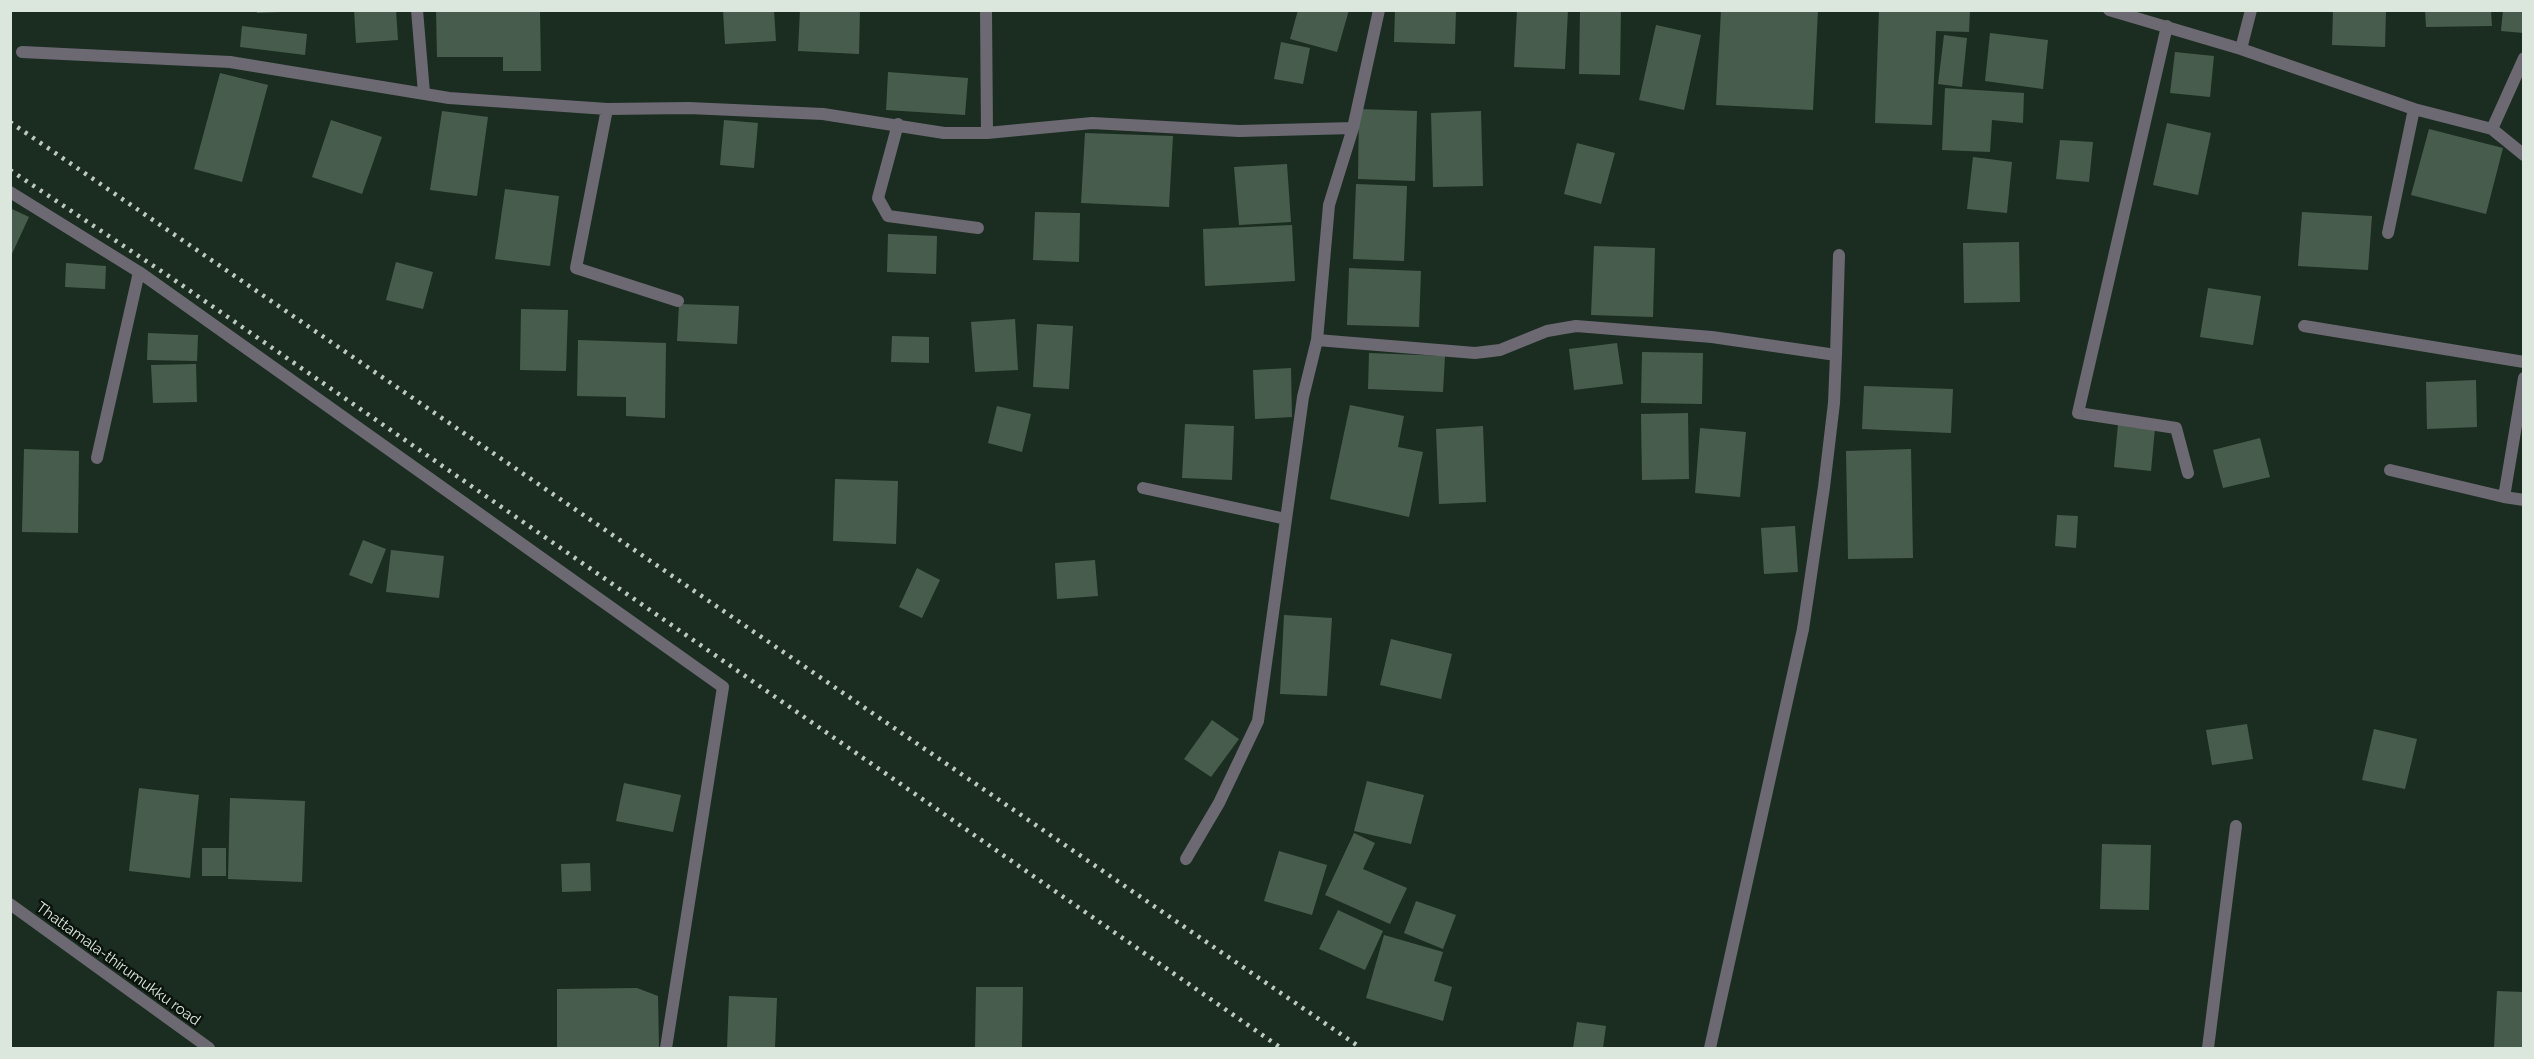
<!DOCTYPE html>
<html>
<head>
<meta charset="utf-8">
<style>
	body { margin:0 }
	#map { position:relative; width:2534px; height:1059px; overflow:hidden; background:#1b2d20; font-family:Raleway,sans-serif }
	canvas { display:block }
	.frame { position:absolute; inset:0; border:12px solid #dbe7dd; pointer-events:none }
</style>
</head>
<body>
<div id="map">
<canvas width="2534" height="1059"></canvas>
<div class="frame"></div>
</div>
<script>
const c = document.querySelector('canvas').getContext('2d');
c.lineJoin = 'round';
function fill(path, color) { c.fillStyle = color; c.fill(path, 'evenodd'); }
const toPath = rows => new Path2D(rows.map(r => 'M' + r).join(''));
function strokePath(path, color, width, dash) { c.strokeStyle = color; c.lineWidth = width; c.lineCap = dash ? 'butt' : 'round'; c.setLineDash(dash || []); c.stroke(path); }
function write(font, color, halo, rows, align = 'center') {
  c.font = font + ' Raleway,sans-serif'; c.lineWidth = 5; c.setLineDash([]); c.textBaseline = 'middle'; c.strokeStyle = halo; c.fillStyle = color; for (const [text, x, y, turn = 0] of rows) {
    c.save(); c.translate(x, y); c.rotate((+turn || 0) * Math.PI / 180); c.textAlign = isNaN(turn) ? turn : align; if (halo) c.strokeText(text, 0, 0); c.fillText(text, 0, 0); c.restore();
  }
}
const building = toPath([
	[256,10,281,10,281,12,257,13],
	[354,10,396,10,398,40,356,43],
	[436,10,540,10,541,71,503,71,503,57,437,57],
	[723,10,774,10,776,41,725,44],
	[800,10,860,10,859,54,798,51],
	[1298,10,1349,10,1337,52,1290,39],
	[1395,10,1456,10,1455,44,1394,42],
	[1517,10,1568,10,1565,69,1514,67],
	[1580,10,1621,10,1620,75,1579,74],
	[1721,10,1818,10,1813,110,1716,105],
	[1879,10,1970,10,1969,32,1936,31,1932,125,1875,123],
	[2333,10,2386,10,2385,47,2332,45],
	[2425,10,2491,10,2492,26,2426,27],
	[2503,10,2524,10,2524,33,2501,31],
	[1656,25,1701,35,1684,110,1639,100],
	[242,26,307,34,305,55,240,47],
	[1990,33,2048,40,2043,89,1985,81],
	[1944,35,1967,38,1962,87,1938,84],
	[1281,42,1310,48,1303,84,1274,79],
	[2175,52,2214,56,2210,97,2170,93],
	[888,72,968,78,965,115,886,110],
	[220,73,268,85,242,182,194,169],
	[1945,88,2024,93,2023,123,1992,120,1990,152,1942,150],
	[1359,109,1417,111,1415,181,1358,179],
	[442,111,488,117,477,196,430,190],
	[1481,111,1483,186,1433,187,1431,113],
	[331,120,382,137,362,194,312,177],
	[724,120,758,123,754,168,720,165],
	[2167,123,2211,133,2198,195,2153,185],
	[2429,129,2503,148,2486,214,2411,195],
	[1085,133,1173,136,1169,207,1081,203],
	[2060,140,2093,142,2089,182,2056,179],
	[1577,143,1615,153,1601,204,1564,194],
	[1973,157,2012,162,2007,213,1967,209],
	[1287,164,1291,222,1239,225,1234,167],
	[1356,184,1407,186,1404,261,1353,259],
	[505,189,559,196,550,266,495,259],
	[10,208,29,217,10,258],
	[1035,212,1080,213,1079,262,1033,260],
	[2302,212,2372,216,2368,270,2298,266],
	[1292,225,1295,281,1205,286,1203,229],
	[888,234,937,236,936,274,887,272],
	[2019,242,2020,302,1964,303,1963,243],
	[1594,246,1655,248,1653,317,1591,315],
	[396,262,433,272,423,309,386,300],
	[66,263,106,266,105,289,65,287],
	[1349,268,1421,271,1419,327,1347,325],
	[2208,288,2261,296,2253,345,2200,337],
	[679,304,739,306,737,344,677,341],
	[521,309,568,310,566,371,520,370],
	[1015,319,1018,370,975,372,971,322],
	[1037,324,1073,326,1069,389,1033,387],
	[148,333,198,335,197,361,147,360],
	[892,336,929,337,929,363,891,362],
	[578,340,666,343,665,418,626,416,626,397,577,396],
	[1617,343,1623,384,1574,390,1569,349],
	[1642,352,1703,353,1702,404,1641,403],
	[1369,353,1445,356,1443,392,1368,389],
	[196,364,197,402,153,403,151,365],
	[1291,368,1292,417,1255,419,1253,370],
	[2476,380,2477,427,2427,429,2426,382],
	[1864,386,1953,389,1951,433,1862,429],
	[1350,405,1404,416,1398,447,1423,452,1409,517,1330,499],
	[997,406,1031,414,1022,452,988,443],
	[1688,413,1689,479,1642,480,1641,414],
	[1185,424,1234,426,1232,480,1182,478],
	[2118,424,2155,428,2151,471,2114,467],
	[1483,426,1486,502,1439,504,1436,429],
	[1700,428,1746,432,1740,497,1695,493],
	[2260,438,2270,477,2223,488,2213,450],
	[24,449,79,451,78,533,22,532],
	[1911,449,1913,558,1848,559,1846,451],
	[835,479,898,481,896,544,833,541],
	[2057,515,2078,516,2076,548,2055,546],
	[1795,526,1798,572,1764,574,1761,528],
	[363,540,386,549,372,584,349,575],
	[391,550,444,556,439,598,386,592],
	[1095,560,1098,596,1057,599,1055,563],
	[917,568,940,580,922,618,899,607],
	[1284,615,1332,618,1327,696,1280,694],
	[1391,639,1452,654,1441,699,1380,685],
	[1212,720,1239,739,1211,777,1184,759],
	[2247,724,2253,759,2212,765,2206,730],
	[2374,729,2417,739,2405,789,2362,780],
	[1367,781,1424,795,1411,844,1354,831],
	[624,783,681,795,673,832,616,821],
	[139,788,199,795,190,878,129,871],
	[230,798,305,801,302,882,228,879],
	[1354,833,1375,843,1363,869,1407,888,1390,924,1325,895],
	[2102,844,2151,845,2149,910,2100,909],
	[202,848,226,848,226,876,202,876],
	[1279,851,1327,865,1312,915,1264,901],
	[590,863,591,891,562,892,561,864],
	[1416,901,1456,915,1443,949,1404,933],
	[1338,910,1383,931,1365,970,1319,949],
	[1384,935,1443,952,1434,981,1452,987,1443,1021,1366,998],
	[976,987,1023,987,1022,1048,975,1048],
	[637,988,658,996,659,1048,557,1048,557,989],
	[2497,991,2524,992,2524,1048,2494,1048],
	[729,996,777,998,775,1048,727,1048],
	[1577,1022,1606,1026,1603,1048,1573,1048]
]);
const service = toPath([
	[1710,1048,1803,629]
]);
const minor = toPath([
	[417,10,424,93],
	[986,10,987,133],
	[2109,10,2241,49,2414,109,2492,129,2524,58],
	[2167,26,2078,413,2176,428,2188,473],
	[2241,49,2251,10],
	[22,52,230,62,449,98,607,109,689,108,823,114,944,133,987,133,1092,123,1239,131,1353,128,1329,205,1317,340,1303,397,1258,721,1219,803,1186,859],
	[607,109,576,268,678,301],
	[898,124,878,198,888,216,978,228],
	[1353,128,1379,10],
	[2492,129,2524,155],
	[10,192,139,272,723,687,666,1048],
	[2388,233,2414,109],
	[2304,326,2524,362],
	[1317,340,1475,353,1500,350,1547,331,1576,326,1712,337,1836,355,1834,403,1824,487,1803,629],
	[1836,355,1839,255],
	[2524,378,2504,497,2524,500],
	[97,458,139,272],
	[2390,470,2504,497],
	[1143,488,1286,519],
	[2208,1048,2236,826]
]);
const tertiary = toPath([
	[10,904,209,1048]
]);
const rail = toPath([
	[10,122,1361,1048],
	[10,170,173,279,1281,1048]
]);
const streetNames = [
	["Thattamala-thirumukku road",118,964,36]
];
fill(building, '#485c4d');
strokePath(service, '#6c6973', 12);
strokePath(minor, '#6c6973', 12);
strokePath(tertiary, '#6c6973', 12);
strokePath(rail, '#bdcabf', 4.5, [3, 6]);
write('15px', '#dbe7dd', '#0b130d', streetNames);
</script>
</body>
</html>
